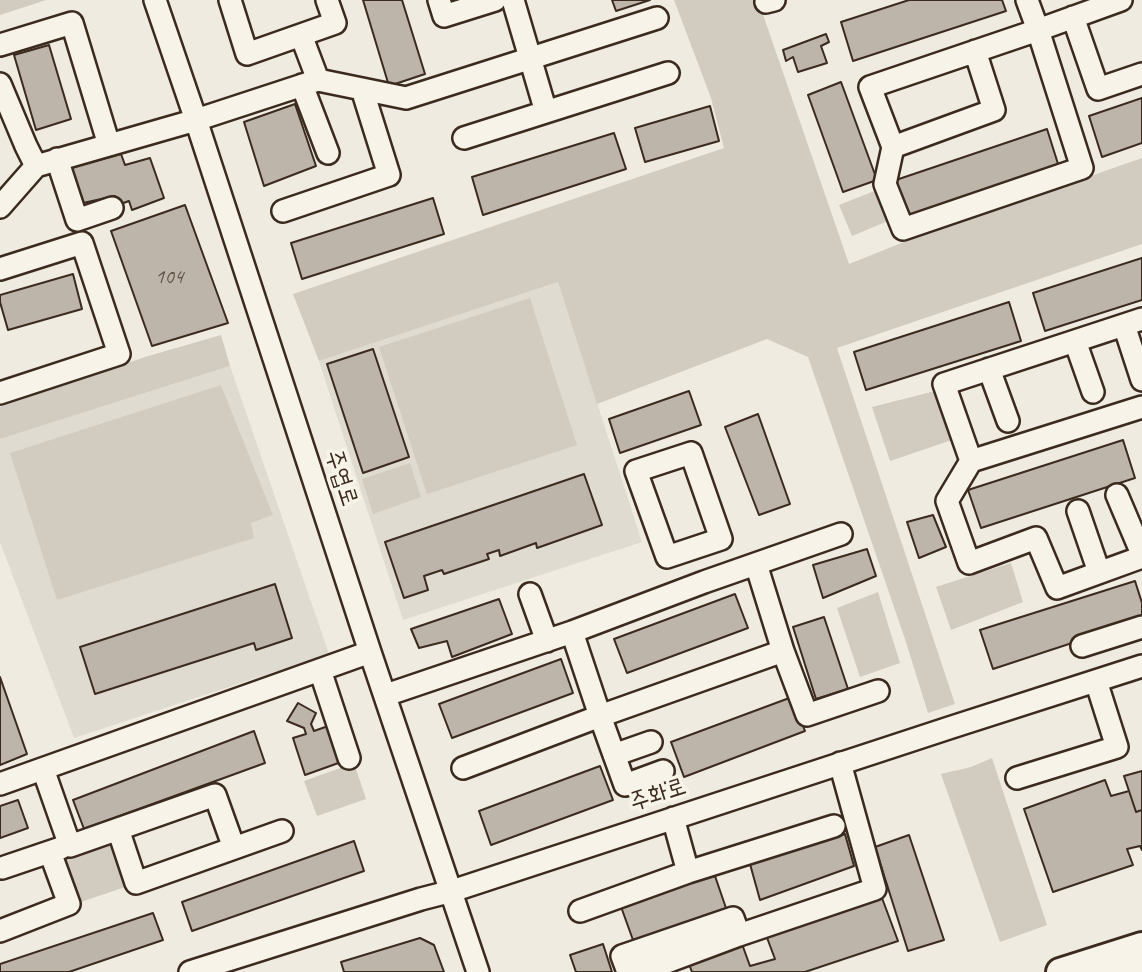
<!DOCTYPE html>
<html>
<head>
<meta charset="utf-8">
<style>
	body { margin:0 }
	canvas { display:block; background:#efebe0 }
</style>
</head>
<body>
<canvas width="1142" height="972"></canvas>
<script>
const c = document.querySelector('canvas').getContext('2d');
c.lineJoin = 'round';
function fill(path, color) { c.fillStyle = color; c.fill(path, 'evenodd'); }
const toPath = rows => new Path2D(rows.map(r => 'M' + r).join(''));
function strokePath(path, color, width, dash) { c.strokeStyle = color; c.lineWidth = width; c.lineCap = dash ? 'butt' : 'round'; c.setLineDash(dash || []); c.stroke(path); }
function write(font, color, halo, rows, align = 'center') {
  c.font = font + ' Caveat,"Poor Story",sans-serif'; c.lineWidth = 7; c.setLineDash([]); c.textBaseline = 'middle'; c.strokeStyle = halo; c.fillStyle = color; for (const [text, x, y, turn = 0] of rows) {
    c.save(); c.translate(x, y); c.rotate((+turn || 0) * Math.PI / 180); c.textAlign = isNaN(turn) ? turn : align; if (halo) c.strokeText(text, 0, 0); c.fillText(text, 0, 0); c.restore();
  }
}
const built = toPath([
	[558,282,642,542,403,620,319,361],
	[230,366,329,654,74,738,0,542,0,439]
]);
const green = toPath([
	[0,0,46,0,0,15],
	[674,0,758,0,849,264,909,240,1142,158,1142,244,837,348,955,704,928,713,905,639,808,357,767,339,597,404,558,282,319,361,293,294,724,148,711,98],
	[877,190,888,221,852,236,839,205],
	[530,298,577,445,427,494,379,347],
	[221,335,230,366,0,439,0,407,145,357],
	[221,385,273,515,251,523,254,538,57,600,10,453],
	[935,391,952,440,890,461,872,407],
	[410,463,421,497,373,514,362,479],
	[1011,563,1023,602,951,630,936,587],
	[878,592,900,663,860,677,837,608],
	[992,758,1047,925,1000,942,941,774,971,767],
	[354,763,366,799,317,816,304,781],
	[114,836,131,885,81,902,64,853]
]);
const building = toPath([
	[363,0,402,0,425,74,389,86,363,0],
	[612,0,650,0,616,11,612,0],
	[909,0,1002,0,1006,11,853,61,841,22,909,0],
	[826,34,829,42,821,46,827,63,798,72,793,57,786,61,783,50,826,34],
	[49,45,71,119,36,130,14,55,49,45],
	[841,82,877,180,843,192,808,95,841,82],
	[1142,98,1142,143,1102,157,1089,116,1142,98],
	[295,104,316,166,264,186,244,122,295,104],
	[710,106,719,141,645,162,635,128,710,106],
	[1047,129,1059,167,908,217,893,181,1047,129],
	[614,133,626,169,483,215,472,177,614,133],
	[121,154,125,165,150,158,164,198,132,210,129,201,118,205,115,196,83,203,69,168,121,154],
	[433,198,444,234,302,279,291,243,433,198],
	[185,205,228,323,152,346,111,231,185,205],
	[1142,258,1142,300,1045,331,1033,293,1142,258],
	[73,274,82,309,8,330,0,302,0,295,73,274],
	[1009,302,1021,341,866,390,854,352,1009,302],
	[373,349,409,457,363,473,327,364,373,349],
	[689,391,701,425,620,453,609,419,689,391],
	[758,414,790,504,759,515,725,427,758,414],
	[1123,440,1135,478,981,528,968,490,1123,440],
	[584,474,602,525,537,548,536,543,500,556,499,550,487,554,489,559,444,574,442,570,424,576,428,590,404,598,385,542,584,474],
	[933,515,946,547,919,558,907,522,933,515],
	[867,549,876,576,823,598,813,565,867,549],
	[1135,581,1142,603,1142,620,993,669,980,630,1135,581],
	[275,584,292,638,256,650,254,643,95,694,80,647,275,584],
	[735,594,748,628,627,673,614,639,735,594],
	[499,599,512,634,452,657,447,641,419,648,411,629,499,599],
	[824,617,848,689,816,699,793,627,824,617],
	[561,659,573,693,452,738,439,704,561,659],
	[0,677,27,754,0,765,0,677],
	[792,697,805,731,684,777,671,742,792,697],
	[298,703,316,713,311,724,314,731,331,725,344,761,305,775,293,738,306,734,304,728,287,721,298,703],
	[254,731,265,763,84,829,73,800,254,731],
	[600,766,613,800,491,845,479,811,600,766],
	[1142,771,1142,810,1136,812,1124,776,1142,771],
	[1105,780,1111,796,1129,791,1136,812,1142,810,1142,850,1140,846,1127,849,1133,865,1053,892,1024,809,1105,780],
	[18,800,28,828,0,838,0,806,18,800],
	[845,834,854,866,760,900,750,864,845,834],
	[909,835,944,940,908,951,875,847,909,835],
	[354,841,364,871,192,931,182,902,354,841],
	[715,876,727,911,633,940,620,904,715,876],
	[882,898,898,941,805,972,692,972,689,964,742,944,750,966,775,959,766,935,882,898],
	[153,913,163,940,69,972,0,972,0,964,153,913],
	[420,938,434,945,444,972,344,972,341,962,420,938],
	[603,944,612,972,576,972,570,955,603,944]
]);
const minor = toPath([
	[155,0,196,120,370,652,478,972],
	[230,0,247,54,335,23,327,0],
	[439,0,444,16,495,0],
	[513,0,546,112],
	[1027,0,1038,30,1082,168,903,229,885,184,893,147,870,87,1038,30,1121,0],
	[766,2,774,0],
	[1073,17,1098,89,1142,74],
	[301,35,318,80],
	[0,45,72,23,109,145],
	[0,84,26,146,36,166],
	[302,85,328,153],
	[464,138,668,73],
	[893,147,994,110,975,51],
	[57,159,77,220,112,208],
	[0,207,36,166,196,120,318,80,406,98,657,18],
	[283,211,389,175,362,89],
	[0,269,82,243,119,354,0,393],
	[1124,325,1142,380],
	[1075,341,1093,392],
	[989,369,1008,421],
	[1142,407,971,461,947,501,969,563,1036,538,1057,588,1142,557],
	[691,453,721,539,667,557,636,471,691,453],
	[971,461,944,384,1142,319],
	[1117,495,1142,554],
	[1078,511,1099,572],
	[756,564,783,651],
	[530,594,547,641],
	[1082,646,1142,627],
	[320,670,349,758],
	[386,695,572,632,704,582,841,534],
	[614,755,651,742],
	[463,768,600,716,572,632],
	[43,769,70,846,215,795,234,848],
	[663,771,625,785,600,716,783,651,807,715,878,691],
	[1017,778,1117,747,1096,681],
	[0,784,370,652],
	[673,818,688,872],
	[118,829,136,883,282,831],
	[2,868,61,848],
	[580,911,688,872,834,826],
	[0,931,69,904,50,852],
	[190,972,421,899,452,891,952,727,1142,666],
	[628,972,622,956,733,918,739,935],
	[640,972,739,935,875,889,840,763],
	[1109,972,1142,961]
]);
const major = toPath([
	[1060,972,1142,946]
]);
const numberNames = [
	["104",169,277]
];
const streetNames = [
	["주엽로",341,478,72],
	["주화로",658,795,-18]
];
fill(built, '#e0dbd0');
fill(green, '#d1cbc0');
fill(building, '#bdb5aa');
strokePath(building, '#3b2a1e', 2);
strokePath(minor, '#3b2a1e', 26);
strokePath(major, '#3b2a1e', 32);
strokePath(minor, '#f7f3e8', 21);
strokePath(major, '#f7f3e8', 26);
write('21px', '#5c4d41', null, numberNames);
write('24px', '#3b2a1e', '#f7f3e8', streetNames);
</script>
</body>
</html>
